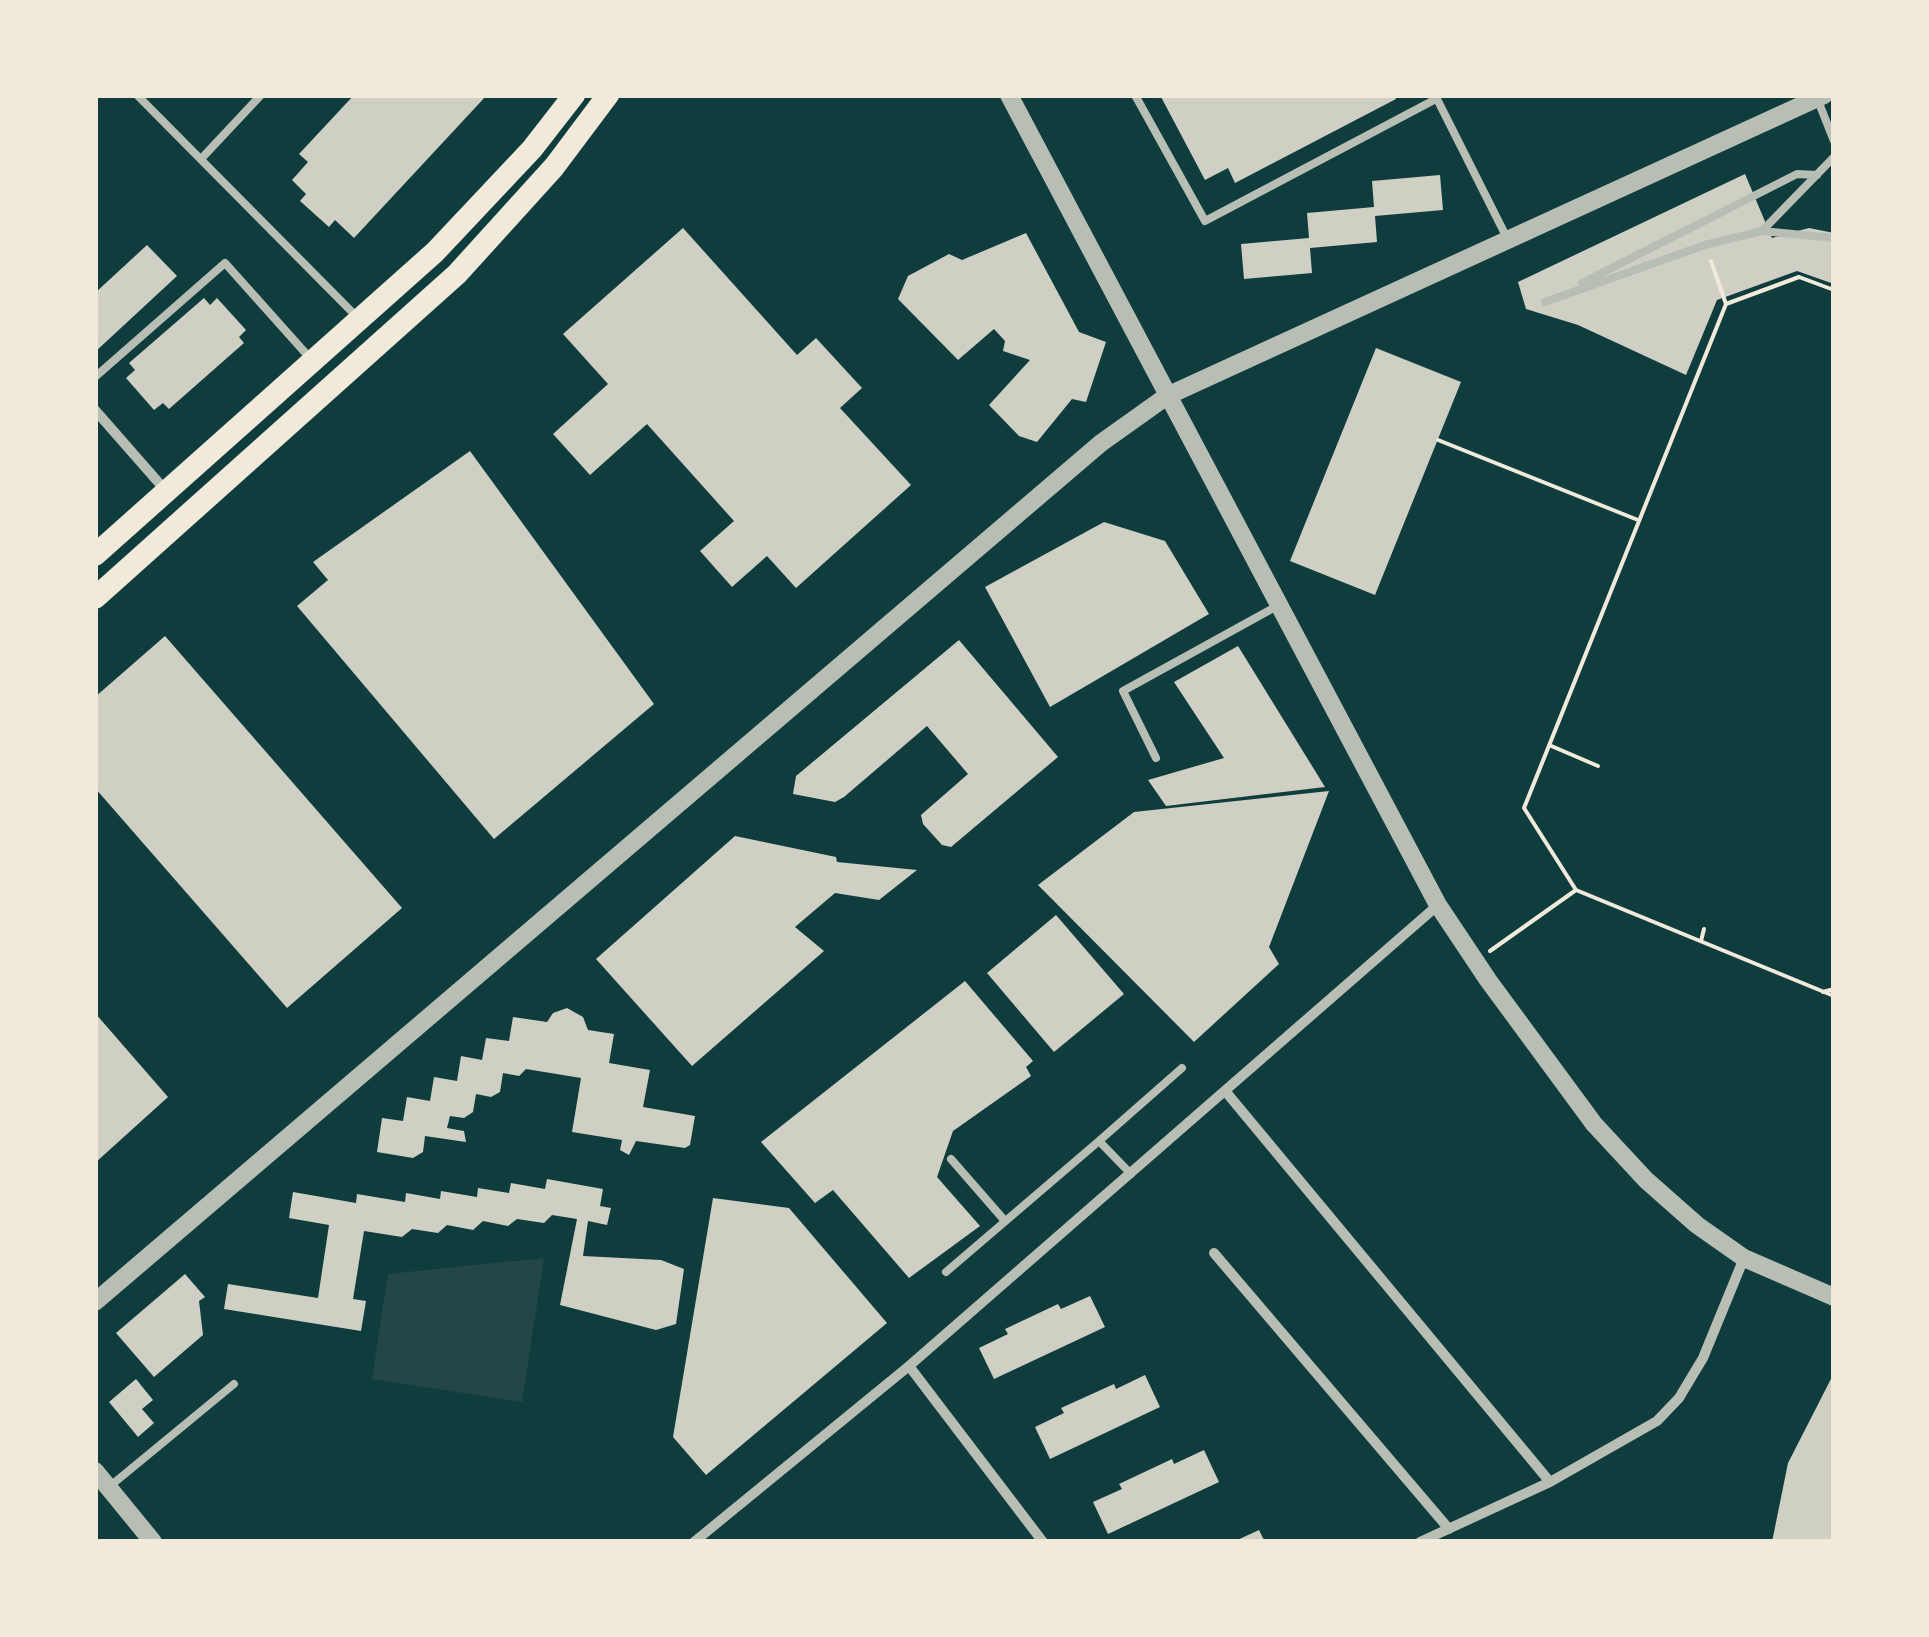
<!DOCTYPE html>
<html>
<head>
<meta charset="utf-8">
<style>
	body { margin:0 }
	#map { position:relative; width:1929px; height:1637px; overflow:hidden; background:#0f3d3e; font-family:"Roboto Condensed",sans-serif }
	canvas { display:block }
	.frame { position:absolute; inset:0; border:98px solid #f1e9da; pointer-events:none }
</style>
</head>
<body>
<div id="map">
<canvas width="1929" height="1637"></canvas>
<div class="frame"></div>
</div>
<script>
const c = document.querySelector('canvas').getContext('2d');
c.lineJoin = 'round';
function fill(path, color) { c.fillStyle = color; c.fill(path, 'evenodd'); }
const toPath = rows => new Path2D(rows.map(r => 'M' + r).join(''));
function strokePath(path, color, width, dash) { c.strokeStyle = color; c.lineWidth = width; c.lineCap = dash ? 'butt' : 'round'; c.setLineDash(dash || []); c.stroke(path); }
const green = toPath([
	[544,1258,522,1402,372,1379,388,1274]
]);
const building = toPath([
	[354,95,487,95,354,238,335,220,329,227,300,201,306,194,292,180,308,162,299,154],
	[1160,95,1394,95,1396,99,1235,183,1228,168,1205,180],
	[1745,174,1772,238,1809,228,1834,233,1834,284,1797,271,1717,300,1686,375,1578,325,1526,309,1518,282],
	[1440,175,1443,210,1375,216,1377,242,1310,248,1312,273,1244,279,1241,244,1309,238,1307,213,1374,207,1372,181],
	[683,228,797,355,816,338,862,388,840,408,911,485,796,588,767,556,732,587,700,551,734,521,647,424,590,475,553,434,608,384,563,334],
	[1026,233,1079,332,1106,342,1086,402,1072,399,1037,442,1019,436,989,405,1030,360,1003,351,1005,341,994,329,958,360,898,299,908,276,949,254,962,260],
	[147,245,177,276,95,352,95,293],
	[204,298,210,305,217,298,246,330,239,337,244,343,169,409,163,403,154,410,126,378,135,370,129,363],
	[1376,348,1461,382,1375,595,1290,561],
	[470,451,654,704,494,839,297,606,328,580,313,562],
	[1104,522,1165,541,1209,614,1050,707,985,587],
	[165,636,402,908,287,1008,95,788,95,697],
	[959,640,1058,757,951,847,942,845,923,824,921,815,968,774,927,726,844,797,835,802,793,794,796,776],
	[1238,646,1325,787,1166,806,1148,780,1224,758,1174,682],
	[1329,791,1269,947,1279,964,1194,1042,1038,885,1134,812],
	[735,836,836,857,837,862,917,870,879,900,835,893,795,927,824,951,692,1066,596,959],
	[1056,915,1124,994,1054,1052,987,973],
	[965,981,1033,1061,1026,1067,1031,1076,953,1131,937,1177,980,1226,909,1278,833,1190,815,1203,761,1142],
	[567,1008,583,1017,588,1030,614,1034,609,1063,650,1070,643,1107,695,1116,690,1145,685,1148,636,1141,629,1155,620,1150,622,1140,572,1132,581,1078,526,1069,519,1076,503,1073,500,1092,491,1097,476,1094,473,1112,464,1118,450,1116,447,1128,464,1131,466,1142,425,1136,423,1152,413,1158,377,1152,382,1118,403,1121,407,1097,430,1101,434,1077,457,1081,461,1056,482,1060,486,1038,509,1041,513,1017,547,1022,553,1013],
	[95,1013,168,1097,95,1163],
	[547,1179,603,1189,600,1206,611,1208,607,1225,588,1221,583,1256,661,1260,684,1269,676,1324,656,1330,560,1305,577,1219,552,1215,544,1223,517,1219,508,1226,483,1221,473,1230,447,1225,438,1233,412,1229,402,1237,364,1231,353,1299,366,1301,361,1331,224,1309,228,1284,318,1298,329,1225,289,1218,293,1192,356,1203,357,1194,405,1202,406,1193,440,1199,441,1191,477,1197,478,1188,509,1193,511,1183,545,1189],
	[713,1198,789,1208,887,1323,706,1475,673,1437],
	[185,1274,205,1297,199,1301,203,1335,154,1377,116,1333],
	[1090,1296,1105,1327,994,1379,979,1348,1008,1334,1005,1329,1058,1304,1061,1309],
	[1834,1373,1834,1542,1772,1542,1788,1463],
	[1145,1375,1160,1407,1050,1459,1035,1427,1064,1413,1061,1408,1114,1384,1116,1389],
	[136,1379,153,1400,142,1409,154,1423,138,1437,109,1402],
	[1204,1450,1219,1482,1108,1534,1093,1502,1122,1489,1119,1484,1172,1459,1174,1464],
	[1259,1530,1265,1542,1233,1542]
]);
const path = toPath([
	[1711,261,1726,304],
	[1834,290,1799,277,1726,304,1524,808,1576,890,1834,996],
	[1438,440,1638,520],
	[1549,745,1598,766],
	[1701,941,1704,929],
	[1490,951,1576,890],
	[1823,992,1834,989]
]);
const service = toPath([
	[137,95,356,316],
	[1135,95,1205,221,1436,99],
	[1435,95,1507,238],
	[1817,98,1834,141],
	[201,159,261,95],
	[1762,231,1834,157],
	[1582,283,1797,174,1817,175],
	[1545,302,1705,245,1762,231,1834,238],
	[95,377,225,263,309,357],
	[1156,758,1123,691,1279,605],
	[1099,1141,1182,1068],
	[951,1159,1005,1221],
	[946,1272,1099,1141,1131,1174],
	[109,1487,234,1384]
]);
const minor = toPath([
	[95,410,166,491],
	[1226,1092,1550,1482],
	[1214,1253,1449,1529],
	[909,1366,1043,1542],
	[694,1542,909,1366,1438,905],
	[1420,1542,1550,1482,1657,1421,1679,1398,1703,1358,1744,1258]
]);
const tertiary = toPath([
	[1009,95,1438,905,1488,980,1594,1124,1646,1180,1697,1225,1744,1258,1834,1297],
	[95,1302,1101,443,1167,396,1824,95],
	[95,1471,153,1542]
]);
const primary = toPath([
	[95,555,435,252,532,149,574,95],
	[95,598,457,274,554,167,608,95]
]);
fill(green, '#244646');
fill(building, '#cfcfc3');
strokePath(path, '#f1e9da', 4);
strokePath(service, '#b8beb3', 8);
strokePath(minor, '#b8beb3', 10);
strokePath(tertiary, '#b8beb3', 18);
strokePath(primary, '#f1e9da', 22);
</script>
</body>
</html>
